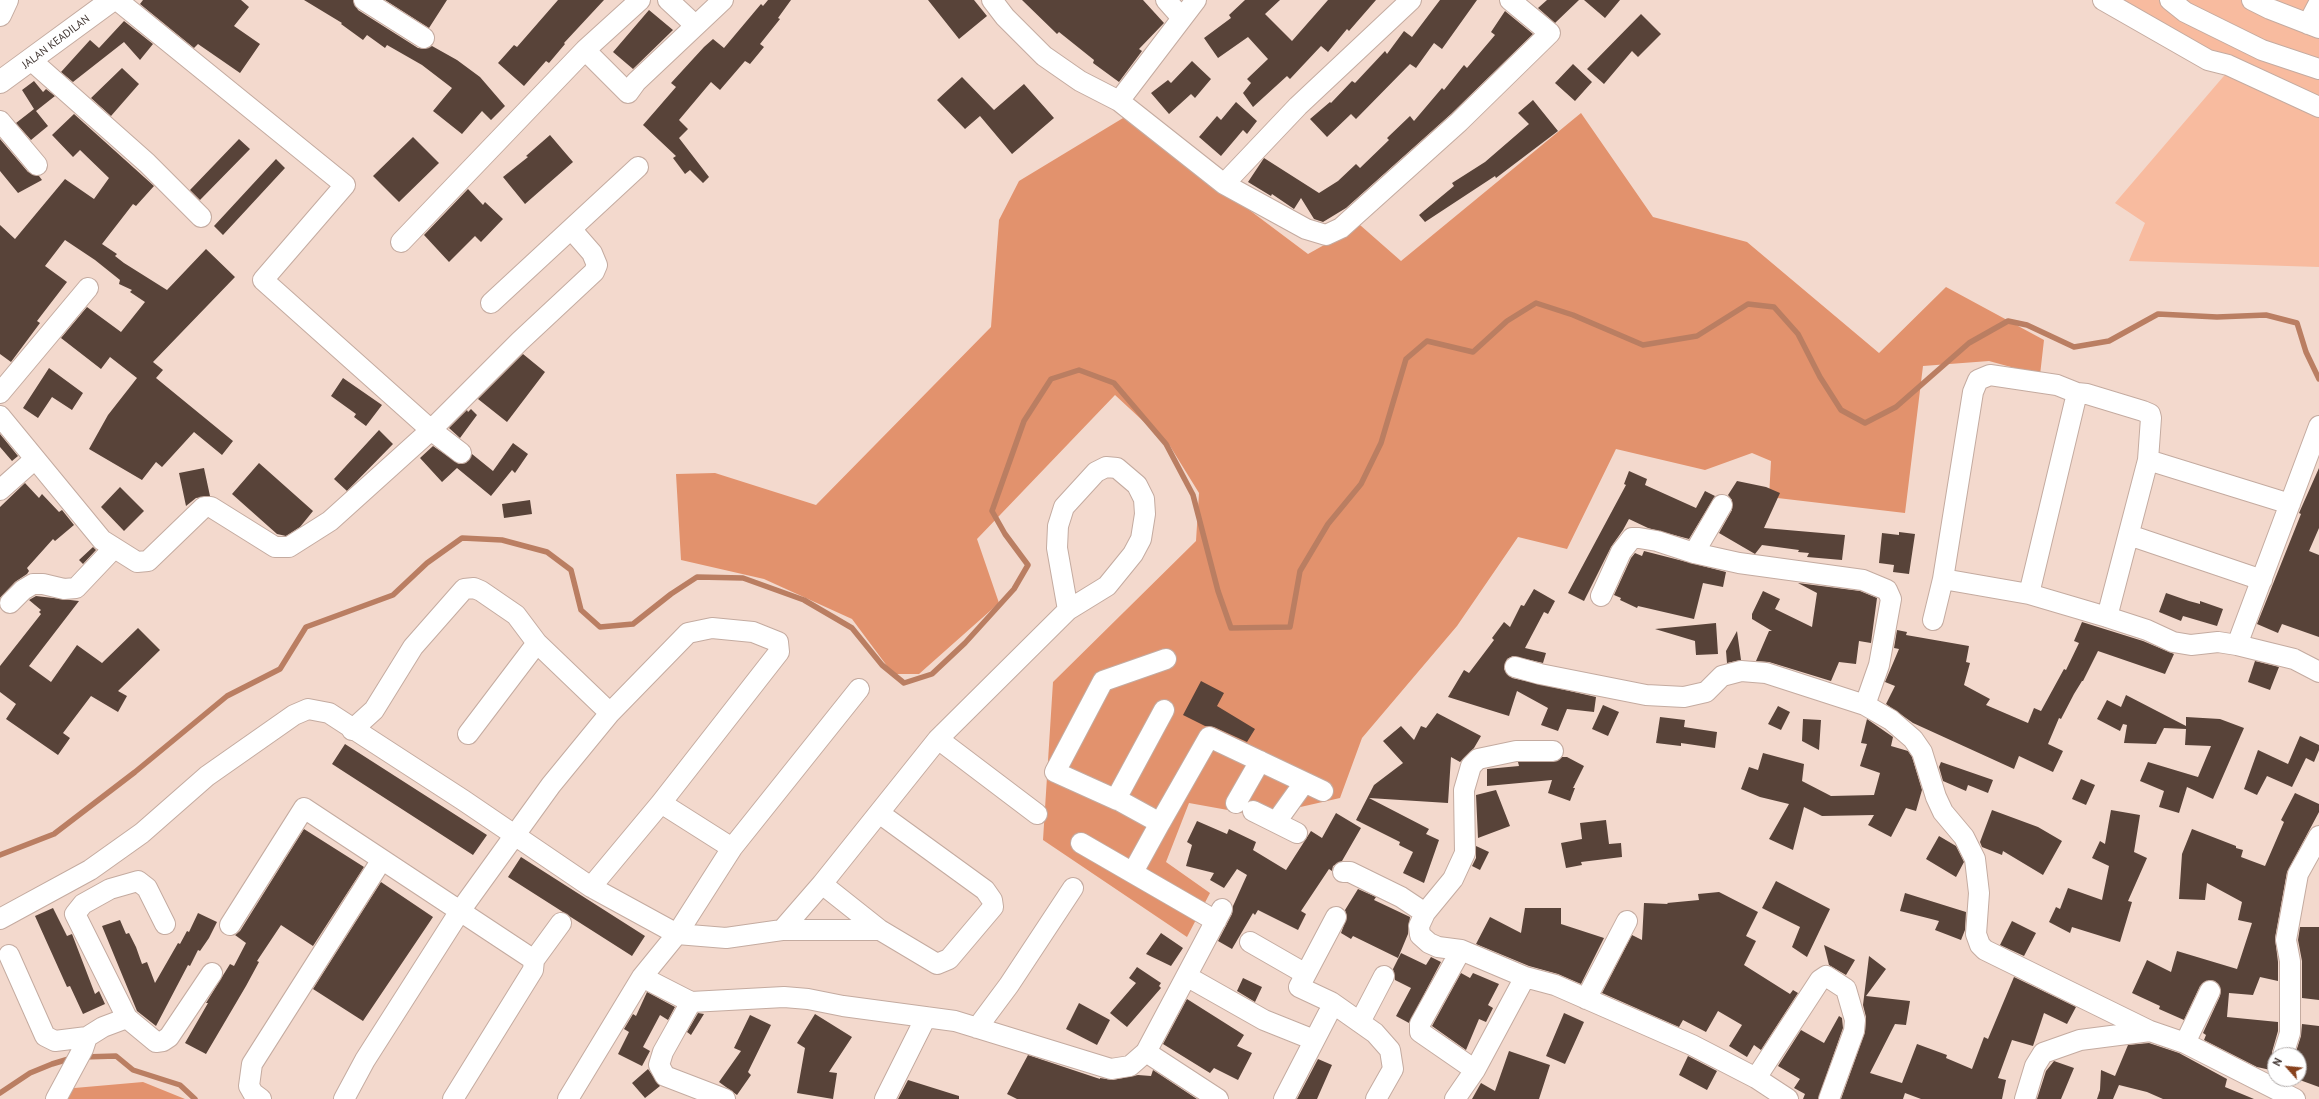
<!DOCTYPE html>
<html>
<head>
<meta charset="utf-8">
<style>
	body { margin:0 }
	#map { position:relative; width:2319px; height:1099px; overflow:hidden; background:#f3d9cd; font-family:"PT Sans",sans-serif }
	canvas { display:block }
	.north { position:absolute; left:2267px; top:1047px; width:40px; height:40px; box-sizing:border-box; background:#fff; border:1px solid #b3aead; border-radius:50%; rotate:297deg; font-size:11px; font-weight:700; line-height:16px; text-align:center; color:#403531 }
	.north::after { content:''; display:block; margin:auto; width:14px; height:18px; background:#87411c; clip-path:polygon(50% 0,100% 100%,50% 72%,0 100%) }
</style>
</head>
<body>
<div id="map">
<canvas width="2319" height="1099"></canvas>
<div class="north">N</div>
</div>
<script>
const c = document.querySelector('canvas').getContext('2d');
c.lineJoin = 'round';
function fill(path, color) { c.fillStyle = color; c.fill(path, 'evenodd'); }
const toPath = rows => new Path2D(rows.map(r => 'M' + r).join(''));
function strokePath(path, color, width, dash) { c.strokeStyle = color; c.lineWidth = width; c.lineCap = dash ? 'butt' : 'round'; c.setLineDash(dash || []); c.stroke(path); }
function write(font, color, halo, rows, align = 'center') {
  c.font = font + ' "PT Sans",sans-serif'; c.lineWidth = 4; c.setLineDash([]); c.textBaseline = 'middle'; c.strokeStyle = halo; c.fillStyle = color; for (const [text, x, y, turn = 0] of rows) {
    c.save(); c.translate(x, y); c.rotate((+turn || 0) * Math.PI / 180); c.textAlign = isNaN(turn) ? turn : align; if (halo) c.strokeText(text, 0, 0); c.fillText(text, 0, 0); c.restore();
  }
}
const green = toPath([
	[2112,0,2319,0,2319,267,2129,261,2145,223,2115,203,2229,70]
]);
const forest = toPath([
	[1133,112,1188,164,1308,254,1360,225,1401,261,1581,113,1653,217,1747,242,1879,353,1946,287,2044,340,2040,375,1989,361,1923,366,1905,513,1769,497,1771,461,1752,453,1705,470,1616,449,1567,549,1518,537,1457,626,1362,738,1340,798,1261,816,1189,803,1166,862,1210,893,1187,937,1043,840,1053,682,1196,541,1199,493,1170,446,1115,395,977,539,999,603,919,674,893,674,852,619,764,579,681,560,676,474,715,473,816,505,991,327,999,220,1019,181],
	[143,1082,185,1099,55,1099,63,1089]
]);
const stream = toPath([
	[0,855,54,834,135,772,227,696,280,669,306,627,393,595,427,563,462,538,502,540,547,552,571,570,581,610,600,627,633,624,671,594,697,577,743,578,804,600,852,628,882,665,904,683,932,674,965,643,1014,589,1028,565,1005,534,992,511,1024,421,1051,379,1079,370,1114,383,1166,444,1193,495,1218,591,1231,628,1290,627,1300,571,1328,524,1361,484,1381,443,1406,359,1427,341,1473,352,1507,321,1536,303,1573,315,1643,345,1697,336,1748,304,1774,307,1798,334,1820,377,1841,410,1865,423,1896,407,1969,343,2008,321,2027,325,2074,347,2109,341,2158,314,2217,317,2266,315,2297,323,2306,352,2319,379],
	[84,1057,116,1056,133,1070,180,1085,195,1099],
	[0,1093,30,1073,52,1064,72,1058]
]);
const building = toPath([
	[143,0,241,0,249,7,234,26,260,44,240,73,198,44,194,48,140,4],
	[304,0,353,0,358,10,418,48,424,49,432,46,457,60,480,77,505,106,491,120,482,111,462,134,433,111,452,88,422,65,387,45,385,48,367,35,363,40,341,24,342,23],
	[385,0,447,0,429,28],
	[558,0,604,0,564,43,565,44,549,63,546,61,524,86,498,63,514,45,517,47],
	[768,0,791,0,778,18,780,19,760,44,764,47,750,64,745,61,720,90,711,82,679,120,688,129,679,138,709,177,703,183,690,170,685,174,673,158,676,156,643,125,676,87,671,83,704,47,713,39,724,48,761,4,763,6],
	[928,0,974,0,987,16,959,39],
	[1022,0,1143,0,1164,23,1139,49,1142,51,1119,82,1093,63,1094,60,1059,32,1057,34],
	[1245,0,1280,0,1265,14,1292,41,1328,0,1376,0,1349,31,1347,29,1328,52,1321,46,1290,79,1287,76,1253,107,1243,93,1251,83,1247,79,1268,59,1248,37,1218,58,1204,38,1231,18,1229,15],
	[1440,0,1477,0,1442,49,1434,43,1416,68,1410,64,1356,119,1351,114,1327,137,1310,119,1330,102,1331,103,1352,81,1355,83,1385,51,1387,54,1404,31,1412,37],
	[1547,0,1579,0,1555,23,1538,8],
	[1584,0,1620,0,1605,18],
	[649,10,673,30,633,69,613,52],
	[1505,11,1533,34,1451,114,1346,208,1323,222,1314,219,1301,198,1294,209,1272,194,1271,196,1248,182,1264,158,1319,193,1338,181,1356,164,1360,168,1389,140,1387,138,1410,116,1414,121,1442,88,1444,90,1464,65,1467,68,1495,35,1491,32],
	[1641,14,1661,34,1638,57,1632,51,1604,84,1587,69],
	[124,21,153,44,140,60,124,42,73,82,61,72,90,40,99,48],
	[1192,61,1211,79,1195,98,1191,94,1169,114,1151,93,1168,80,1171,83],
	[1573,64,1592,82,1575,101,1555,83],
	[122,68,139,84,111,116,91,98],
	[962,77,994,110,1024,84,1054,118,1012,154,980,116,965,129,937,100],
	[34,81,43,92,46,89,55,96,36,111,48,126,31,140,16,123,34,109,22,90],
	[1533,100,1558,131,1496,178,1495,176,1425,222,1419,215,1454,186,1452,183,1485,162,1529,124,1518,113],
	[1236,102,1257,121,1247,134,1243,130,1221,156,1199,137,1217,116,1221,120],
	[74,114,154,186,136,206,133,204,102,244,117,254,115,256,124,263,167,290,206,249,235,277,153,362,163,370,156,378,233,441,222,455,194,432,162,467,156,462,142,480,89,449,108,415,137,378,110,357,101,369,61,338,87,307,121,332,145,302,130,292,132,290,119,284,120,280,95,260,65,240,45,266,67,282,37,321,40,323,11,362,0,354,0,225,15,239,65,179,94,199,109,178,80,150,73,157,52,135],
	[550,135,573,162,525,204,503,177,528,157,526,156],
	[413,137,439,163,399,202,373,176],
	[0,139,28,172,39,176,42,180,18,193,0,171],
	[239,139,250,149,200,200,190,190],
	[276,159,285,168,223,235,214,226],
	[468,189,483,205,485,202,503,219,481,242,475,236,449,262,424,235],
	[523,354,545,372,507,422,478,399],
	[49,368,83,393,72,410,52,397,38,418,23,408],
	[343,378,382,405,366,426,354,417,356,414,331,396],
	[471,409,477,415,460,438,449,428,467,410,468,412],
	[379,430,393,444,347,491,334,479],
	[0,434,18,456,12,461,0,447],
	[513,443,528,454,515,473,512,470,491,496,457,468,442,482,420,458,433,446,459,464,466,463,472,454,493,471],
	[259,463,313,511,300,527,286,536,277,534,232,494],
	[204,468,210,496,196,498,186,506,179,473],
	[2319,468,2319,528,2309,551,2319,555,2319,637,2282,624,2278,633,2257,624,2301,514,2299,513],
	[1629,471,1647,479,1645,485,1696,508,1705,491,1715,496,1689,539,1648,528,1629,519,1623,530,1611,547,1584,601,1568,593,1626,485,1624,484],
	[1737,481,1766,487,1780,493,1764,528,1845,535,1842,560,1807,557,1809,553,1798,552,1799,550,1762,545,1755,554,1719,533,1732,510,1732,500,1728,495],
	[25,483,39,498,42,494,59,512,62,510,74,525,55,541,53,539,27,568,29,571,27,574,15,582,0,598,0,507],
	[120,487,144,511,124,531,101,507],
	[530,500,532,514,504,518,502,504],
	[1899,532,1915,534,1909,574,1893,572,1894,565,1879,563,1882,533,1899,535],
	[93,547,96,550,83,564,79,560],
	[1644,551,1726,572,1723,587,1703,583,1694,619,1638,606,1637,608,1620,600,1621,598,1614,595,1631,558,1635,553,1642,556],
	[1798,583,1860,591,1877,598,1871,643,1859,641,1856,664,1839,662,1831,681,1769,662,1756,661,1769,631,1772,631,1752,619,1752,614,1763,591,1780,599,1775,609,1812,627,1817,593],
	[1534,589,1555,601,1548,614,1544,612,1525,648,1546,653,1543,663,1513,656,1507,659,1504,669,1512,678,1596,697,1594,712,1567,709,1558,731,1541,725,1548,708,1517,691,1509,716,1448,697,1464,670,1469,673,1494,640,1492,638,1504,622,1510,627,1521,605,1524,606],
	[2166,593,2189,601,2200,604,2200,601,2223,609,2217,626,2183,616,2181,621,2159,612],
	[36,596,79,601,29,666,51,682,77,645,102,663,138,628,160,650,118,691,127,696,118,712,91,696,63,733,70,738,58,755,6,719,16,704,0,692,0,666,41,614,39,612,41,610,29,600],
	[2082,622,2143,641,2174,654,2165,674,2098,651,2083,681,2082,681,2074,694,2061,719,2059,718,2048,744,2063,751,2053,772,2019,756,2014,769,1913,723,1886,704,1895,686,1885,682,1899,649,1894,648,1897,630,1907,632,1906,635,1969,646,1966,662,1970,663,1964,685,1990,699,1986,705,2028,723,2034,708,2041,711,2064,669,2066,670,2079,643,2074,641],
	[1716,623,1718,654,1696,655,1695,641,1655,629],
	[1737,631,1741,660,1727,663,1726,651],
	[2255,661,2279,667,2270,690,2248,682],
	[1201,681,1224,693,1217,706,1255,729,1247,742,1214,727,1205,726,1183,715],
	[2126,695,2186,726,2186,717,2220,719,2244,728,2213,799,2187,787,2179,813,2159,807,2164,791,2140,781,2148,762,2198,777,2211,746,2185,745,2186,729,2164,728,2156,744,2124,743,2127,725,2123,724,2120,731,2097,719,2107,700,2121,707],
	[1603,705,1619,712,1608,736,1592,729],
	[1778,706,1790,712,1781,730,1768,724],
	[1437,713,1481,736,1474,748,1460,762,1451,757,1448,803,1369,798,1429,829,1426,834,1439,840,1424,883,1403,873,1413,852,1399,845,1400,842,1356,820,1374,785,1403,763,1383,741,1401,726,1414,740,1421,726,1426,728],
	[1660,717,1685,720,1684,727,1717,732,1715,748,1681,743,1681,746,1656,743],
	[1803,719,1821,720,1819,750,1802,741],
	[1867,719,1893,737,1891,746,1908,751,1912,757,1922,790,1916,811,1906,808,1891,837,1868,825,1874,815,1822,816,1804,807,1793,850,1769,839,1789,804,1760,797,1741,789,1749,767,1758,770,1763,753,1804,764,1802,781,1831,796,1874,795,1880,773,1860,766,1867,744,1861,743],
	[2300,736,2319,745,2319,750,2314,762,2306,758,2292,787,2267,776,2257,795,2244,789,2258,750,2288,764],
	[345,744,487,835,473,855,332,764],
	[1562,757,1567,757,1584,766,1573,788,1575,788,1570,801,1548,793,1552,780,1487,786,1487,769,1519,766,1518,762,1553,762],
	[1941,762,1993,780,1988,793,1968,785,1966,791,1943,781,1939,767],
	[2081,779,2095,785,2086,805,2072,799],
	[1496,790,1510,826,1478,838,1476,795],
	[2295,793,2319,804,2319,812,2287,872,2275,938,2278,962,2278,981,2260,977,2253,995,2229,993,2227,1017,2278,1022,2278,1031,2272,1052,2275,1071,2257,1067,2204,1040,2206,1035,2203,1033,2220,996,2221,990,2215,981,2209,980,2200,986,2184,1020,2159,1009,2160,1006,2132,993,2147,960,2171,972,2177,951,2237,969,2252,923,2238,920,2242,902,2207,883,2205,900,2179,899,2182,854,2192,829,2236,846,2236,848,2243,850,2241,857,2265,866,2284,822,2281,820],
	[1992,810,2038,827,2062,841,2043,875,2003,851,2002,855,1982,847,1980,842],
	[2111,810,2140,815,2134,852,2147,858,2128,901,2132,902,2120,942,2072,927,2070,933,2049,922,2056,907,2060,909,2068,888,2102,900,2109,866,2092,858,2100,841,2105,844],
	[1336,813,1361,828,1342,861,1333,866,1332,871,1329,869,1301,911,1306,914,1298,930,1258,910,1255,915,1253,913,1232,949,1218,941,1232,914,1233,906,1247,875,1237,869,1224,888,1210,880,1214,873,1186,866,1192,845,1187,842,1197,821,1227,834,1229,829,1256,842,1253,850,1286,870,1311,831,1322,838],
	[1606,820,1609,844,1621,843,1622,857,1581,862,1582,865,1566,868,1561,843,1582,839,1580,823],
	[304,829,364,867,313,946,281,925,257,961,259,962,246,986,206,1054,185,1043,208,1003,206,1003,230,964,234,966,246,943,235,935,240,931],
	[1939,836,1956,846,1964,862,1956,877,1926,859],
	[1476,846,1489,852,1480,870,1472,866,1476,858],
	[521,857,645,936,632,956,508,877],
	[1776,881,1830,909,1807,957,1792,947,1800,927,1762,908],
	[381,882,433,917,363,1021,313,989],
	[1358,889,1376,897,1374,900,1410,917,1408,934,1398,958,1353,936,1351,939,1341,933,1347,917,1345,910],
	[1719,892,1758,912,1746,936,1756,941,1744,965,1790,994,1793,990,1798,993,1761,1050,1754,1045,1747,1057,1729,1046,1742,1025,1718,1011,1706,1032,1683,1020,1679,1027,1602,993,1632,935,1642,940,1644,903,1668,904,1667,903,1699,900,1698,894],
	[1905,893,1966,912,1965,930,1961,940,1935,930,1939,921,1900,911],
	[53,908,67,936,72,934,95,994,99,991,105,1004,83,1014,70,986,67,987,35,916],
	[1525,908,1561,908,1561,924,1604,938,1581,984,1558,974,1529,966,1476,944,1490,917,1521,933],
	[198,913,217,922,209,938,200,951,198,950,190,966,188,965,156,1026,137,1011,102,926,120,920,126,934,129,933,136,947,142,964,147,962,155,983,178,943,180,944,187,931,189,932],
	[2012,921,2036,933,2024,956,2000,945],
	[2300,927,2319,927,2319,1000,2302,998,2302,961,2298,940],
	[1161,933,1183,948,1171,966,1146,954],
	[1824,945,1855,960,1846,975,1829,965],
	[1401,953,1426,965,1431,957,1441,962,1409,1023,1396,1016,1411,988,1395,980,1393,969],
	[1869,956,1886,969,1866,996,1910,1001,1906,1025,1895,1024,1870,1073,1902,1083,1917,1044,1947,1055,1946,1058,1972,1069,1984,1037,1988,1039,2014,977,2076,1007,2067,1024,2044,1013,2033,1046,2012,1040,1998,1078,2006,1080,2002,1099,1921,1099,1905,1093,1903,1099,1841,1099,1865,1032,1866,1017,1863,1005],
	[1137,967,1161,983,1159,986,1161,988,1127,1027,1110,1013,1136,983,1129,978],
	[1461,973,1470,978,1473,973,1499,984,1488,1005,1493,1008,1486,1022,1479,1019,1466,1050,1432,1026],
	[1243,978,1262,987,1255,1002,1237,991],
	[647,992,675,1007,668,1020,660,1015,643,1047,650,1051,642,1066,618,1054,629,1032,624,1029,633,1014,636,1016],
	[1187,999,1244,1035,1237,1046,1252,1053,1238,1080,1214,1068,1210,1073,1163,1044],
	[1079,1003,1110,1020,1097,1045,1066,1029],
	[698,1013,704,1014,691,1035,687,1032],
	[1564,1013,1584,1022,1565,1064,1546,1056],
	[815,1014,852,1037,829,1072,837,1073,833,1099,797,1093,805,1048,797,1043],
	[750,1015,771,1025,748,1072,751,1075,737,1095,719,1082,741,1051,734,1048],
	[1839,1016,1842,1018,1843,1028,1818,1099,1803,1099,1805,1094,1794,1088,1800,1079,1778,1066,1801,1030,1824,1043],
	[2302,1024,2319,1026,2319,1087,2297,1079,2299,1079,2299,1055,2295,1055,2301,1036],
	[2149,1043,2179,1053,2227,1079,2225,1087,2254,1099,2163,1099,2147,1092,2119,1085,2113,1099,2097,1099,2100,1090,2101,1070,2115,1076,2128,1045],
	[1509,1051,1550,1065,1539,1099,1472,1099,1481,1083,1495,1091],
	[1028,1055,1100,1079,1100,1078,1113,1080,1138,1075,1151,1076,1153,1070,1197,1099,1017,1099,1007,1094],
	[1688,1056,1717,1071,1707,1090,1679,1075],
	[1318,1059,1332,1065,1317,1099,1297,1099],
	[2054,1061,2074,1068,2061,1099,2037,1099,2046,1071],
	[648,1069,660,1086,645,1098,632,1083],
	[908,1080,959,1096,959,1099,898,1099]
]);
const street = toPath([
	[117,0,345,185,263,280,431,430,461,453],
	[364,0,424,38],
	[668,0,695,25],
	[992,0,1005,17,1044,56,1080,81,1119,101,1224,184,1306,229,1326,235,1341,228,1459,122,1550,33,1510,0],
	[1166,0,1181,17],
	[2103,0,2208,60,2228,65,2319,107],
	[2170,0,2185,12,2262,50,2319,69],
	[2252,0,2270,9,2319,28],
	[2308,24,2319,3],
	[585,50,628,93,636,82,723,0],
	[32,61,147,163,201,217],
	[1119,101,1196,0],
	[0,121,37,165],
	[1224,184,1298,106,1411,0],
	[401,242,585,50,640,0],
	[491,303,638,167],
	[0,393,88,288],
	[2077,393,2087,394,2143,411,2150,414,2151,418,2148,460,2107,617,2029,594,2077,393],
	[0,416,102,540,137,562,148,561,204,507,211,507,275,547,289,547,330,521,431,430,520,341,594,272,597,265,592,253,571,229],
	[2319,426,2237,645,2294,659,2319,672],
	[2148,460,2290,504],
	[0,490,35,459],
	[2129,535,2262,580],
	[1694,553,1739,563,1863,580,1887,590,1891,599,1879,665,1865,705],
	[1943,579,2029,594],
	[1601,596,1621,552,1632,538,1639,538,1657,541,1694,553,1722,505],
	[10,603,23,590,33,584,43,584,64,589,76,588,113,549],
	[2107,617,2147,630,2173,642,2191,645,2218,642,2237,645],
	[1933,620,1943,579,1973,392,1978,380,1990,375,2057,385,2077,393],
	[1515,667,1540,674,1646,695,1684,697,1706,692,1722,676,1741,671,1766,673,1865,705,1891,720,1913,739,1922,752,1936,797,1943,812,1964,837,1975,859,1979,893,1976,934,1980,945,1985,950,2150,1031,2185,1043,2295,1099],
	[352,730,374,710,413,647,464,589,474,588,481,591,516,615,537,643],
	[468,734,537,643,610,713],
	[938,739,1037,814],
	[1553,751,1516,751,1478,759,1471,766,1464,790,1465,853,1453,879,1425,913,1419,926,1420,935,1429,943,1438,947,1461,950,1525,977,1555,985,1692,1045,1756,1078,1788,1099],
	[1117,800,1055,772,1103,681,1166,659],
	[661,803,732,848],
	[1236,803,1260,761],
	[879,813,985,890,992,900,993,907,949,959,937,964,880,930],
	[1160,823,1209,737,1323,791],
	[1297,833,1253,811,1276,822,1304,783],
	[1081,843,1216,921],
	[1133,872,1160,823,1120,801,1117,797,1164,710],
	[1343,872,1350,872,1401,897,1425,913],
	[1336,917,1299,987,1331,1002,1375,1033,1390,1050,1393,1069,1376,1099],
	[0,919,90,870,142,833,207,776,294,715,308,709,329,713,463,800,591,887,677,934,726,938,782,930,822,884,938,739,1068,610,1057,548,1058,526,1064,507,1096,472,1106,467,1117,468,1137,485,1144,499,1145,514,1141,539,1133,554,1107,586,1068,610],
	[165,924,147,888,138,881,110,889,83,904,75,914,127,1018,156,1042,163,1041,169,1037,212,973],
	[230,925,304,808,534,960],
	[782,930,880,930,822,884],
	[1250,942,1304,973],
	[1461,950,1420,1024,1420,1032,1475,1070],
	[9,955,45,1036,55,1041,87,1037],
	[642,977,691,1002,784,997,808,999,843,1006,955,1021,1111,1069,1130,1066,1146,1052,1218,1099],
	[1188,977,1264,1020,1314,1040],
	[1586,999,1627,921],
	[691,1002,663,1052,659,1065,665,1076,725,1099],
	[1360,1022,1384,976],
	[977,1028,1009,985,1073,888],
	[2185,1043,2210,991],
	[1146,1052,1222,909],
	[2283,1055,2290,1033,2290,961,2286,940,2298,874,2319,836],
	[1756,1078,1820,980,1826,976,1846,989,1855,1020,1854,1031,1829,1099],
	[56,1099,83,1049,87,1037,103,1027,127,1018],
	[261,1099,253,1093,249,1086,252,1064,381,861],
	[344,1099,365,1060,460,911,551,785,610,713,688,633,712,628,753,632,778,642,779,652,661,803,591,887],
	[453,1099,533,970,534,960,561,923],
	[568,1099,642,977,677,934,732,848,859,689],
	[885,1099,926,1017],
	[1284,1099,1328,1014],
	[1455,1099,1475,1070,1525,977],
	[2025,1099,2035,1066,2043,1053,2080,1040,2150,1031]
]);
const secondary = toPath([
	[0,82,112,0]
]);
const highway = toPath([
	[0,15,7,0]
]);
const streetNames = [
	["JALAN KEADILAN",56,42,-37]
];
fill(green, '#f8bb9f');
fill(forest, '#e2926d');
strokePath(stream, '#ba7e62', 5.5);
fill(building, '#584339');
strokePath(street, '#c4aba0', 22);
strokePath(secondary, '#c4aba0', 24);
strokePath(highway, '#c4aba0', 24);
strokePath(street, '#fff', 20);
strokePath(secondary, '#fff', 22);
strokePath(highway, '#fff', 22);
write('11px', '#403531', '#fff', streetNames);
</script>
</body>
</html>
